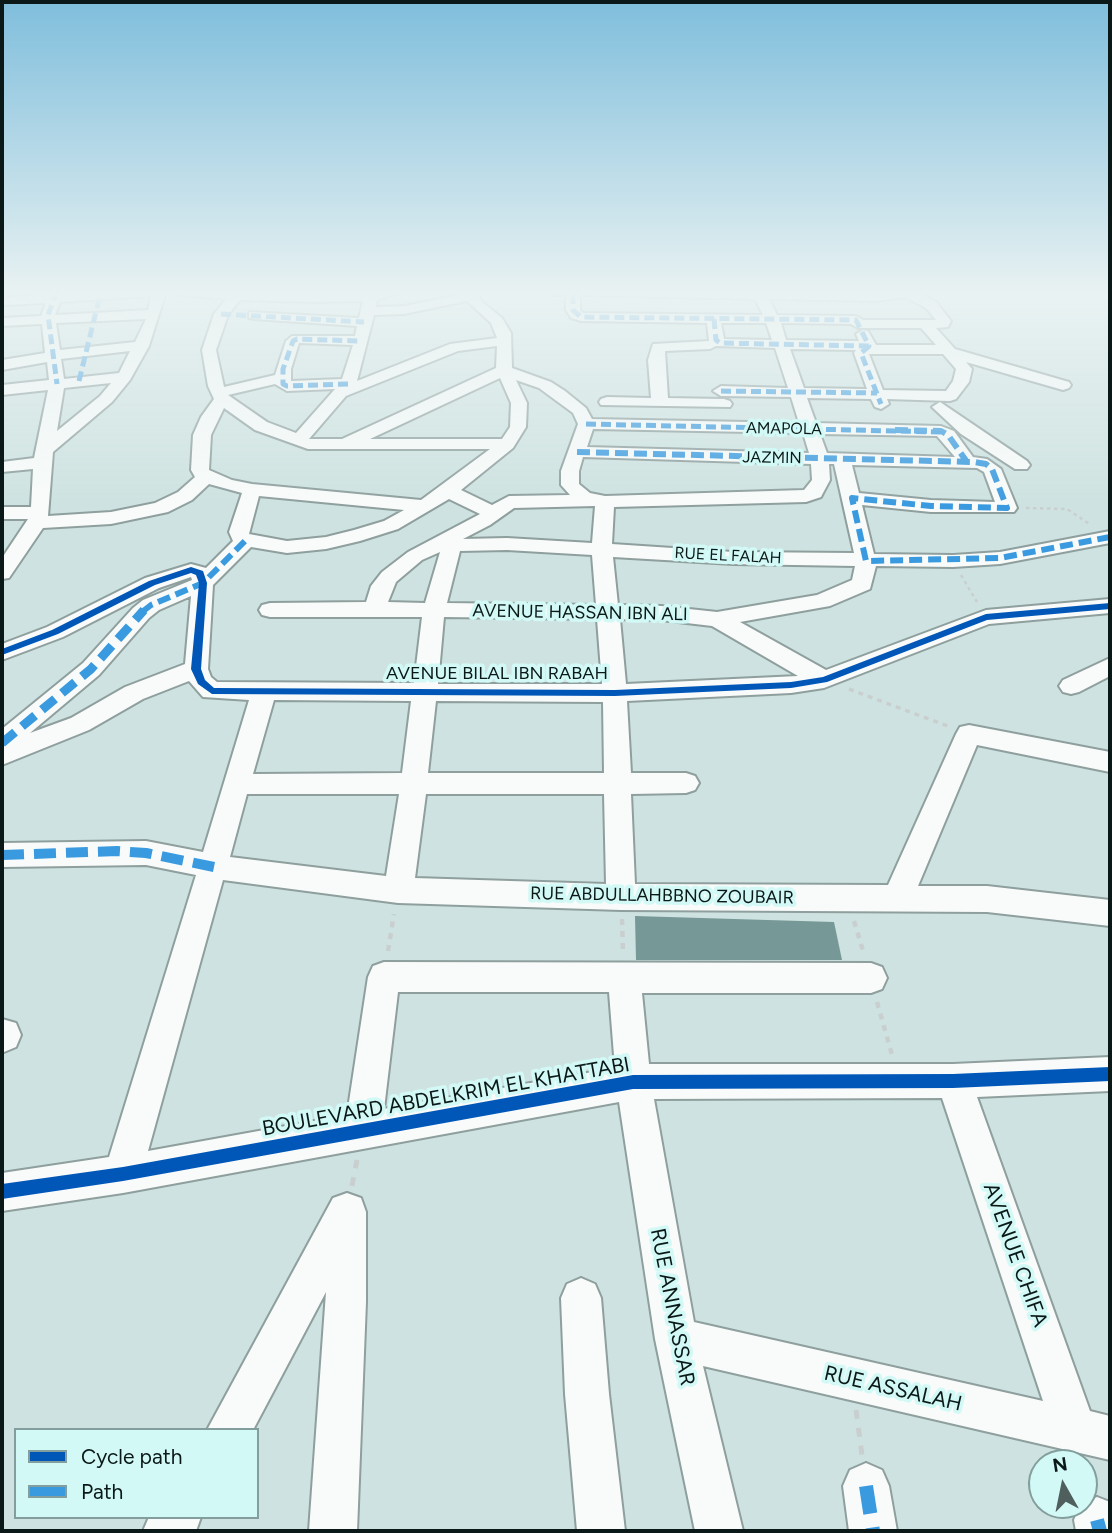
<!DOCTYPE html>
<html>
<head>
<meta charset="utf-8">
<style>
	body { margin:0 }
	#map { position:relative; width:1112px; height:1533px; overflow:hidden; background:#cee3e1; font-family:Figtree,sans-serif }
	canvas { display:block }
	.frame { position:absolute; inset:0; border:4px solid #0a1817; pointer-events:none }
	.legend { position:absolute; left:14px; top:1428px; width:245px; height:91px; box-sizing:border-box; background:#d2f9f6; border:2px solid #829f9d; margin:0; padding:9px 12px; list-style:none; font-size:21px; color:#0a1817 }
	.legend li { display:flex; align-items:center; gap:14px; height:35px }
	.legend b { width:35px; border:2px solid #829f9d }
	.north { position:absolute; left:1028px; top:1449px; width:70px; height:70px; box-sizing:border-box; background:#d2f9f6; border:2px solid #829f9d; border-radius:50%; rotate:351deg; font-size:19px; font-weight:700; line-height:28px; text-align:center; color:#0a1817 }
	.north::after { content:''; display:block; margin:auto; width:24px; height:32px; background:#4f5f5e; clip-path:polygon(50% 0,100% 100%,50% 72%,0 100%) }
</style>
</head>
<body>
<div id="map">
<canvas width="1112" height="1533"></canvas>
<div class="frame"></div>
<ul class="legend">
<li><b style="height:9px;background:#0057b8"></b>Cycle path</li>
<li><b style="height:9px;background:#3a9adf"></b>Path</li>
</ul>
<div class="north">N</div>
</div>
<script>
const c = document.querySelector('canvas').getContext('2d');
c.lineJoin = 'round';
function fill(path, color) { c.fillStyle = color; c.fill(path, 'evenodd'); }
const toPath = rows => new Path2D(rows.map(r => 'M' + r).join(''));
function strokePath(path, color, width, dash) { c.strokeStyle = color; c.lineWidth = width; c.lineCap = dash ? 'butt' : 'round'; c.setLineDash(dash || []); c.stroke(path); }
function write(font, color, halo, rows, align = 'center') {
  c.font = font + ' Figtree,sans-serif'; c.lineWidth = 7; c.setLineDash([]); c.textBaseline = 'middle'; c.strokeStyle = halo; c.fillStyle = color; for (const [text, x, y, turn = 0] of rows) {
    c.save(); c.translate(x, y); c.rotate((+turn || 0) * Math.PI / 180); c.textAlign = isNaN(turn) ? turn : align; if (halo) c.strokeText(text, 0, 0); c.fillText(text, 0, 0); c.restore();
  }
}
const building = toPath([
	[635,916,834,922,842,960,636,960]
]);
const pathFar3 = toPath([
	[1026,508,1067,509,1091,525],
	[961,575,977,602]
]);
const pathFar2 = toPath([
	[849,689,950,727]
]);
const pathFar1 = toPath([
	[622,919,623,953],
	[854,921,864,954],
	[388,951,394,914],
	[877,1002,892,1055]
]);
const path = toPath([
	[352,1186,357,1160],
	[856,1410,862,1455],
	[1084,1468,1089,1490]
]);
const minor = toPath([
	[50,291,63,291,63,294,166,292,149,346,130,380,112,402,53,452,48,516,111,512,155,503,178,492,195,477,191,470,193,435,201,417,214,399,208,386,202,350,214,314,226,299,177,295,171,291,317,294,404,291,377,300,376,307,404,306,464,294,464,291,477,291,481,301,502,318,511,333,512,368,551,382,565,391,586,408,592,419,799,423,791,397,721,396,713,391,721,386,788,388,775,348,716,346,710,349,665,351,668,398,724,399,730,401,732,404,730,407,601,405,599,402,601,399,607,397,651,398,648,360,653,344,709,341,707,323,581,321,571,318,566,310,566,295,555,295,549,291,922,291,920,294,936,302,951,321,948,327,936,328,955,349,1069,382,1071,385,1069,388,1063,390,966,362,972,369,969,382,956,399,950,401,887,399,889,404,881,409,875,407,871,399,807,398,816,423,941,426,954,431,973,457,987,459,1001,469,1017,508,1014,512,931,512,862,505,874,554,953,555,1000,552,1110,531,1110,543,1000,564,953,567,876,566,870,589,830,606,740,622,826,670,986,610,1110,599,1110,613,989,624,824,688,791,693,627,701,631,773,686,773,695,776,699,783,695,790,686,793,631,794,635,884,888,885,956,734,960,727,969,725,1110,752,1110,772,977,745,918,886,987,886,1110,900,1110,926,987,912,621,910,398,903,223,880,148,1151,347,1115,368,977,373,966,384,962,871,963,882,967,887,978,882,989,871,993,642,993,649,1064,953,1064,1110,1057,1110,1091,977,1097,1090,1411,1110,1416,1110,1460,703,1366,743,1531,695,1531,655,1339,619,1102,123,1193,2,1211,2,1173,109,1157,196,875,146,865,2,867,2,843,146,841,203,852,249,700,203,697,189,681,143,699,89,730,2,765,2,729,83,663,133,608,143,600,192,580,191,577,159,588,63,637,2,660,2,644,47,627,145,578,191,564,206,568,233,541,229,532,242,493,209,484,192,500,168,512,111,524,43,528,9,578,2,579,2,558,28,519,2,519,2,507,31,507,33,469,2,472,2,462,34,458,48,390,2,395,2,385,49,380,47,362,2,370,2,360,45,353,42,324,2,326,2,318,41,316,46,303,6,305,2,304,2,298,49,294,50,291],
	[580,295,755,299,763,315,583,313,580,310,580,295],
	[151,296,148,310,55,315,60,302,151,296],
	[905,297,926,308,936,320,863,320,856,316,777,315,769,299,876,301,905,297],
	[240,300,317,302,363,301,359,318,249,312,249,318,254,319,357,326,355,336,292,336,286,341,275,375,224,387,216,350,228,315,240,300],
	[467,301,491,323,497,338,450,344,357,381,374,315,404,314,467,301],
	[146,319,135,342,60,350,56,323,146,319],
	[721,323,766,323,772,340,724,339,721,323],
	[781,323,851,324,858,328,921,328,936,345,876,345,868,331,863,330,856,334,859,341,786,340,781,323],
	[299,343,353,345,342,379,291,381,291,369,299,343],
	[497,346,496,368,342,439,309,439,346,396,458,351,497,346],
	[790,349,856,350,854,353,867,389,804,388,790,349],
	[130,351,119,373,64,379,61,359,130,351],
	[869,354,943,354,956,369,953,381,946,391,883,390,869,354],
	[500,378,511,403,510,427,502,439,370,439,500,378],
	[516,380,539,388,573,413,578,424,561,471,561,485,570,495,509,496,492,505,461,490,513,448,526,427,527,403,516,380],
	[111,383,100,396,57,431,64,388,111,383],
	[275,384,287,391,335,389,296,433,267,422,228,395,275,384],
	[224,408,255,430,308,449,490,449,421,500,252,484,232,480,209,470,211,435,224,408],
	[593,429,803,433,809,453,587,447,593,429],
	[820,434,937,436,955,457,827,453,820,434],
	[583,457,811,464,812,480,804,490,605,496,590,493,579,484,579,471,583,457],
	[829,464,834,464,854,553,733,552,612,544,614,507,806,502,821,497,823,493,830,480,829,464],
	[852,465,977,468,984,472,995,502,931,500,859,493,852,465],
	[259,496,404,510,384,521,354,530,326,537,287,541,249,534,259,496],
	[449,499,480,514,408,552,382,572,371,586,366,602,270,603,262,605,259,610,262,615,270,617,422,617,414,683,217,682,211,677,208,669,213,585,251,547,287,553,326,549,360,541,398,529,449,499],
	[595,506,592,543,507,538,463,539,490,525,514,508,595,506],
	[507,550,592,555,596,605,447,603,460,551,507,550],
	[440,552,425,603,388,602,396,582,422,560,440,552],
	[613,557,733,564,855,566,852,580,817,595,717,612,661,606,618,605,613,557],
	[191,596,185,664,125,687,71,718,30,733,99,675,149,618,159,610,191,596],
	[444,617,597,619,602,684,438,684,444,617],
	[620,619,661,620,712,626,798,676,626,684,620,619],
	[274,700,411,701,402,773,253,774,274,700],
	[436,701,603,702,604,773,428,773,436,701],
	[247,794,399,794,386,876,230,857,247,794],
	[426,794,604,794,606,884,415,878,426,794],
	[398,992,609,992,615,1068,384,1109,398,992],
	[942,1098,1043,1401,694,1322,654,1099,942,1098],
	[940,402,1027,461,1030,465,1027,469,1015,469,961,434,932,407,940,402],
	[1110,658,1110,676,1079,692,1071,694,1063,692,1059,686,1063,680,1110,658],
	[2,1019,16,1023,21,1035,16,1047,4,1052,2,1051,2,1019],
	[347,1193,361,1198,366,1212,366,1302,357,1531,309,1531,326,1292,253,1430,207,1430,333,1198,347,1193],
	[581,1278,595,1284,601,1298,609,1394,625,1531,577,1531,565,1394,561,1298,567,1284,581,1278],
	[866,1463,882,1470,889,1486,897,1531,849,1531,843,1486,850,1470,866,1463],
	[1097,1497,1110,1502,1110,1531,1076,1531,1074,1520,1080,1505,1097,1497],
	[149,1517,201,1517,196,1531,143,1531,149,1517]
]);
const quietFar4 = toPath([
	[57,291,48,315,57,384],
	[771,291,773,295],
	[573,294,573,310,581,317,856,320,869,346,861,353,881,404],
	[221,314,364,322],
	[714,319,716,340,720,343,869,346],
	[79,381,101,291],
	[348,384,287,386,283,384,283,369,293,341,297,339,361,341],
	[721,391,877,393],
	[586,424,942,432]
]);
const quietFar3 = toPath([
	[895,430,941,431,948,435,967,462],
	[577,452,974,462,986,464,992,469,1007,508,931,506,852,498,866,561,1000,558,1110,537],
	[142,612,151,605,203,583,246,540]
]);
const quietFar2 = toPath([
	[2,743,91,669,144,610]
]);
const quietFar1 = toPath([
	[2,855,117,851,146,853,214,867]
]);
const quiet = toPath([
	[866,1486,873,1531],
	[1097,1520,1100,1531]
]);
const cycleway = toPath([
	[191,567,203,571,207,583,201,669,205,680,214,688,615,690,791,682,823,677,986,614,1110,603,1110,609,987,620,827,682,791,688,615,696,212,694,198,684,191,669,199,583,196,575,191,573,155,585,58,634,2,655,2,649,52,630,149,581,191,567],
	[1110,1067,1110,1081,953,1088,633,1089,123,1181,2,1199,2,1184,123,1167,633,1075,953,1074,1110,1067]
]);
const farStreetnames = [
	["AMAPOLA",784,429,1],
	["JAZMIN",772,458,1],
	["RUE EL FALAH",728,556,3]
];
const streetNames = [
	["AVENUE HASSAN IBN ALI",580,613,1],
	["AVENUE BILAL IBN RABAH",497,674],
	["RUE ABDULLAHBBNO ZOUBAIR",662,896,1]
];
const nearStreetnames = [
	["BOULEVARD ABDELKRIM EL KHATTABI",446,1097,-10],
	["AVENUE CHIFA",1015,1255,70],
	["RUE ANNASSAR",672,1307,79],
	["RUE ASSALAH",893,1389,13]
];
fill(building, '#769896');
strokePath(minor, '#8e9f9d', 4);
strokePath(pathFar3, '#c9cfce', 2.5, [3.5, 3.5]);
strokePath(pathFar2, '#c9cfce', 3.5, [5, 5]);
strokePath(pathFar1, '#c9cfce', 4.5, [6, 6]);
strokePath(path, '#c9cfce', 5, [9, 9]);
fill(minor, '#f8fbfa');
strokePath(quietFar4, '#3a9adf', 5, [10, 5]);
strokePath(quietFar3, '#3a9adf', 6, [13, 6]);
strokePath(quietFar2, '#3a9adf', 9, [17, 9]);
strokePath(quietFar1, '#3a9adf', 10, [22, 10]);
strokePath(quiet, '#3a9adf', 14, [28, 14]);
fill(cycleway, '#0057b8');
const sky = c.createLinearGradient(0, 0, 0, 506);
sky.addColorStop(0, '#7fbedc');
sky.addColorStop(0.58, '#e9f2f2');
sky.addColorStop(1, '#e9f2f200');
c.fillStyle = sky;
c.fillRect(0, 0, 1112, 506);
write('16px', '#0a1817', '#d2f9f6', farStreetnames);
write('18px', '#0a1817', '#d2f9f6', streetNames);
write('21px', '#0a1817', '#d2f9f6', nearStreetnames);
</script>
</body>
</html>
